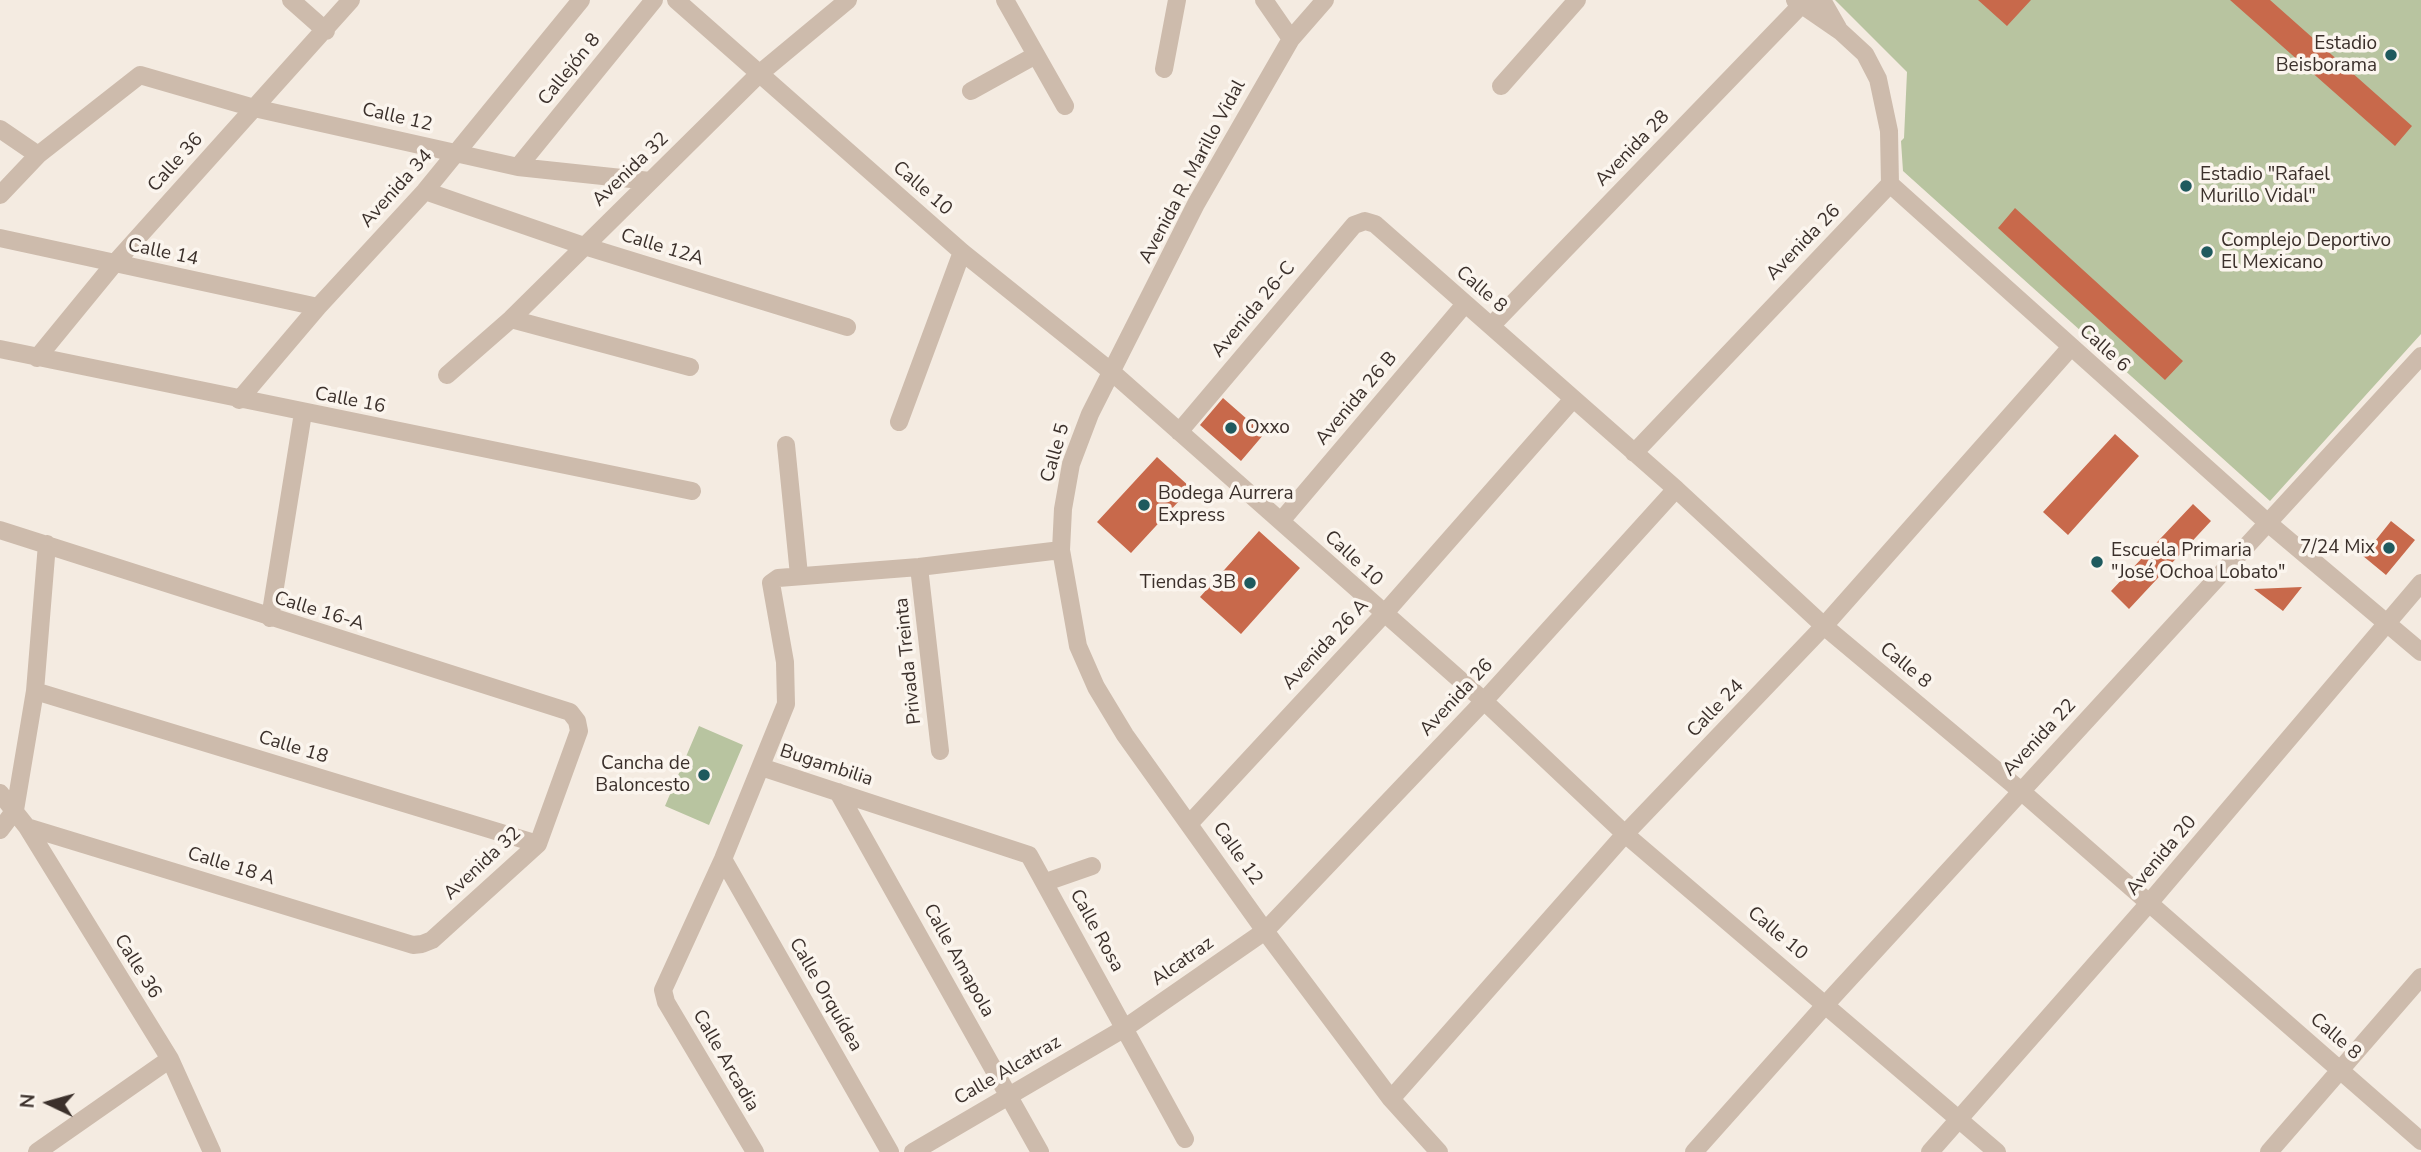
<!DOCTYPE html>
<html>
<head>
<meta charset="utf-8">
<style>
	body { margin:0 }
	#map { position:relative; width:2421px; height:1152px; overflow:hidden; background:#f4ebe1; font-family:"Nunito Sans",sans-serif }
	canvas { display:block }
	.north { position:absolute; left:14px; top:1068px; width:70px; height:70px; -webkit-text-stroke:5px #fbf5ee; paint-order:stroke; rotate:275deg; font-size:19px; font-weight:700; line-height:28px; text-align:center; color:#3b302b }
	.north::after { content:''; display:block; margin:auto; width:24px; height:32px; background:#3b302b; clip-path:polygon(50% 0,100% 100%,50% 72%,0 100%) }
</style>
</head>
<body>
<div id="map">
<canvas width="2421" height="1152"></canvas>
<div class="north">N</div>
</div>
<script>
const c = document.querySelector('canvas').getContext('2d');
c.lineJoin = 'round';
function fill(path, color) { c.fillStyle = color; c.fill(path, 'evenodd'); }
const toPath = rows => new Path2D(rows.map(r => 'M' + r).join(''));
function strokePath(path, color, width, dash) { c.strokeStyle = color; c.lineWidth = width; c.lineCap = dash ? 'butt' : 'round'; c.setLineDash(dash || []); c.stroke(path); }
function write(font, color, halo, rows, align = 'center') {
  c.font = font + ' "Nunito Sans",sans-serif'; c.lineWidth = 7; c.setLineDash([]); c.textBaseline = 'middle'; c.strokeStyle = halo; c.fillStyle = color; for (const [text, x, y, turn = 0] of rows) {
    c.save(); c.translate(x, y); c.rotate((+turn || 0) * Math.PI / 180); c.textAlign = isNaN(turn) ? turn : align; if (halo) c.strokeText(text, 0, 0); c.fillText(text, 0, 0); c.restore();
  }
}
const green = toPath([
	[1835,0,2421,0,2421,334,2270,501,1903,171,1901,141,1904,138,1907,72],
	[699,726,743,745,709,825,665,806]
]);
const building = toPath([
	[1978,0,2031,0,2007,26],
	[2230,0,2270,0,2412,126,2395,146],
	[2015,208,2183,361,2165,380,1998,228],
	[1223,398,1264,434,1241,461,1200,425],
	[2115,434,2139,456,2068,535,2043,512],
	[1157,457,1191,488,1131,553,1097,522],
	[2193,504,2211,521,2129,609,2111,591],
	[2391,521,2415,540,2386,575,2363,556],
	[1259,531,1300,568,1241,634,1200,597],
	[2302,587,2283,611,2254,589]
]);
const street = toPath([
	[291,0,326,31],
	[676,0,962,252,1113,373,1484,701,1625,834,1997,1152],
	[1005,0,1065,106],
	[1264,0,1291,39],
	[1325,0,1291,39,1196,204,1090,414,1071,464,1063,509,1061,550,1078,646,1096,687,1125,735,1265,931,1391,1099,1439,1152],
	[1795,0,1840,31,1865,54,1878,79,1889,131,1890,184,2268,523,2421,652],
	[1822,0,1838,28],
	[1164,69,1177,0],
	[1501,86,1577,0],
	[971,91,1036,55],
	[0,129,38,155],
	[518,167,654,0],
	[425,191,584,246,847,327],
	[0,195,38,155,140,75,254,108,518,167,650,181],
	[0,238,318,307],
	[511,319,690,367],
	[1491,326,1806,0],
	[0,349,692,491],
	[37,358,114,264,351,0],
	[447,375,511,319,759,74,848,0],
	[239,400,318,307,425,191,581,0],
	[899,422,962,252],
	[1179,432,1354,225,1365,221,1375,224,1676,489,1824,626,2021,791,2421,1141],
	[786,445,799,575],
	[1634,453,1890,184],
	[1281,521,1465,304],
	[0,530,570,712,577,721,579,731,538,844,432,940,422,944,413,945,27,827],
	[919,567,940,751],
	[270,618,303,413],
	[35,691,538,844],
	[761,767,1029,855,1185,1139],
	[838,792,1040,1152],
	[0,793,27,827,170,1059,212,1152],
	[1190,823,1383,615,1573,399],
	[0,830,15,810,35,691,47,544],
	[723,859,890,1152],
	[1046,882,1092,866],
	[1391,1099,1625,834,1824,626,2071,347],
	[37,1152,170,1059],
	[755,1152,666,1002,663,990,723,859,786,704,785,662,771,583,778,578,919,567,1061,550],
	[913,1152,1125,1028,1265,931,1484,701,1676,489],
	[1694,1152,1827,1003,2421,356],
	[1930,1152,2150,902,2421,583],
	[2269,1152,2421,977]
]);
const markers = [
	[2391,55,7,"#1f5a5e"],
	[2186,186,7,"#1f5a5e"],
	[2207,252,7,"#1f5a5e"],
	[1231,428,7,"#1f5a5e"],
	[1144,505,7,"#1f5a5e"],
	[2389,548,7,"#1f5a5e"],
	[2097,562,7,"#1f5a5e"],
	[1250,583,7,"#1f5a5e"],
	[704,775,7,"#1f5a5e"]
];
const poiNames = [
	["Estadio",2377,44,"right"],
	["Beisborama",2377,66,"right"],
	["Estadio \"Rafael",2200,175],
	["Murillo Vidal\"",2200,197],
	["Complejo Deportivo",2221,241],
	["El Mexicano",2221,263],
	["Oxxo",1245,428],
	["Bodega Aurrera",1158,494],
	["Express",1158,516],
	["7/24 Mix",2375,548,"right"],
	["Escuela Primaria",2111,551],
	["\"José Ochoa Lobato\"",2111,573],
	["Tiendas 3B",1236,583,"right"],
	["Cancha de",690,764,"right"],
	["Baloncesto",690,786,"right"]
];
const streetNames = [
	["Callejón 8",570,70,-51],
	["Calle 12",397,118,13],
	["Avenida 28",1633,149,-46],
	["Calle 36",176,163,-48],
	["Avenida 32",631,170,-44],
	["Avenida R. Marillo Vidal",1193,172,-62],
	["Avenida 34",397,189,-48],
	["Calle 10",922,189,41],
	["Avenida 26",1804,243,-46],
	["Calle 12A",662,248,17],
	["Calle 14",163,253,12],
	["Calle 8",1481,290,41],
	["Avenida 26-C",1254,310,-50],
	["Calle 6",2104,349,42],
	["Avenida 26 B",1357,399,-50],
	["Calle 16",350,401,11],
	["Calle 5",1056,453,-74],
	["Calle 10",1353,559,43],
	["Calle 16-A",319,612,17],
	["Avenida 26 A",1326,645,-47],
	["Privada Treinta",909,661,-96],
	["Calle 8",1905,666,40],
	["Avenida 26",1457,698,-47],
	["Calle 24",1716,709,-46],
	["Avenida 22",2040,738,-47],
	["Calle 18",293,748,17],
	["Bugambilia",826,766,18],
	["Calle 12",1237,854,55],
	["Avenida 20",2162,856,-50],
	["Avenida 32",483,864,-43],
	["Calle 18 A",231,867,17],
	["Calle Rosa",1096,931,61],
	["Calle 10",1777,934,40],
	["Calle Amapola",958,961,61],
	["Alcatraz",1183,962,-35],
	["Calle 36",137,967,58],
	["Calle Orquídea",825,995,60],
	["Calle 8",2335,1037,41],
	["Calle Arcadia",725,1061,60],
	["Calle Alcatraz",1008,1071,-30]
];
fill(green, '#b8c4a0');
fill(building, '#c8694b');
strokePath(street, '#cdbbac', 18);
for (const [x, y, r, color] of markers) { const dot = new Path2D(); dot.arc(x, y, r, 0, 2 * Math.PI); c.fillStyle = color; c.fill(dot); strokePath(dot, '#fbf5ee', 2.5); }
write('19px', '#3b302b', '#fbf5ee', poiNames, 'left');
write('19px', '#3b302b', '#fbf5ee', streetNames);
</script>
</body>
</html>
